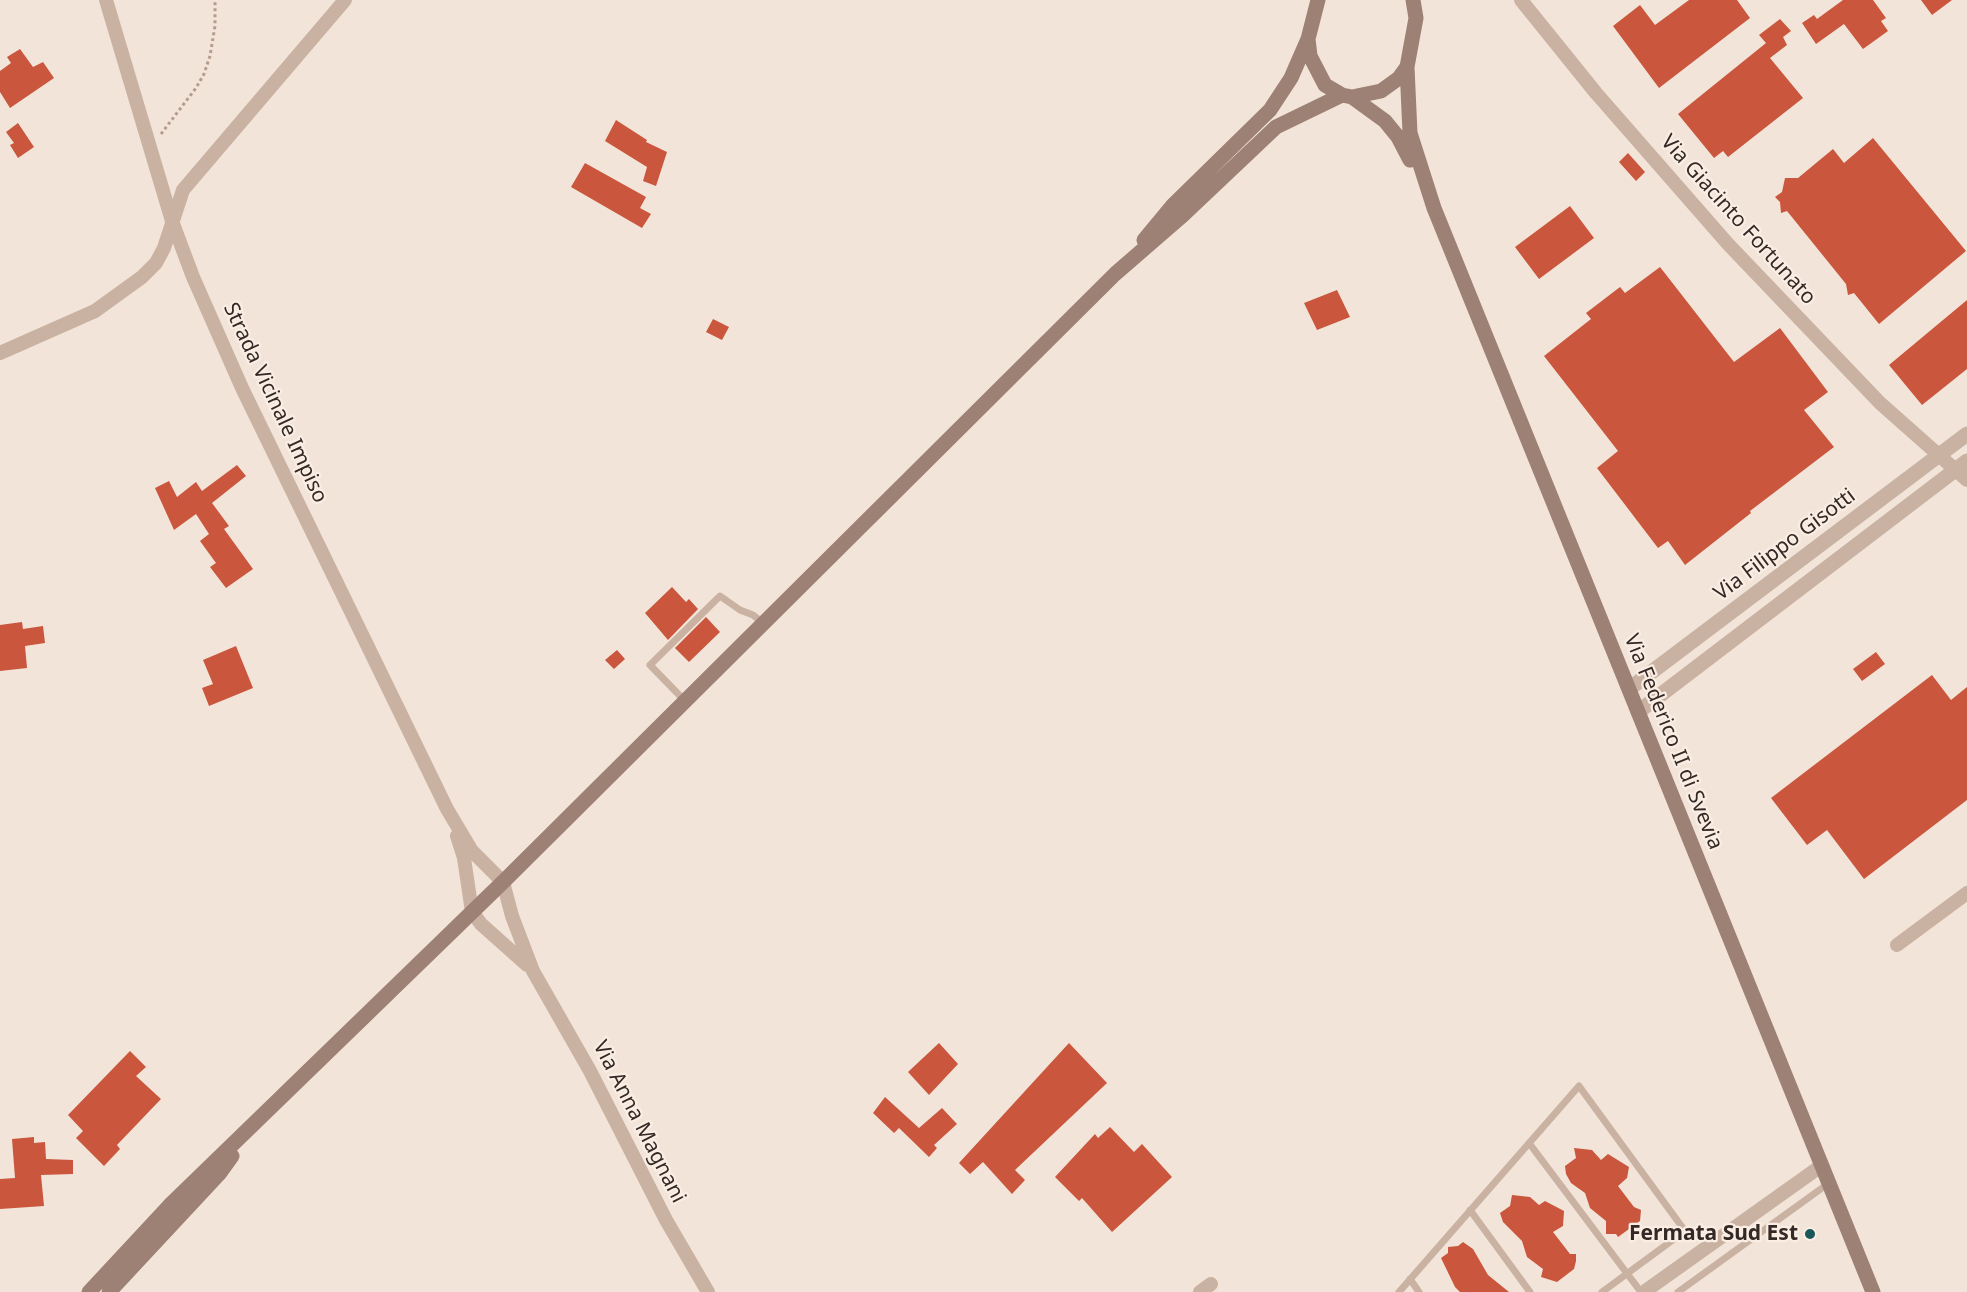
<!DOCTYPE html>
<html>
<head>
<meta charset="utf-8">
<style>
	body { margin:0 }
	canvas { display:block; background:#f2e4d8 }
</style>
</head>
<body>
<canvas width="1967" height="1292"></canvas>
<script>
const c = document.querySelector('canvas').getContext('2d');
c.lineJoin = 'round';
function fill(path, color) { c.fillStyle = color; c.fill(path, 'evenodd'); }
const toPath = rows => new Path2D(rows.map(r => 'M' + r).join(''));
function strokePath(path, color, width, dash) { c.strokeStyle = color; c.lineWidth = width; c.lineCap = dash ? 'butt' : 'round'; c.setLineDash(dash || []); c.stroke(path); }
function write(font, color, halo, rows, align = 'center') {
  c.font = font + ' "Noto Sans",sans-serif'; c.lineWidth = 4.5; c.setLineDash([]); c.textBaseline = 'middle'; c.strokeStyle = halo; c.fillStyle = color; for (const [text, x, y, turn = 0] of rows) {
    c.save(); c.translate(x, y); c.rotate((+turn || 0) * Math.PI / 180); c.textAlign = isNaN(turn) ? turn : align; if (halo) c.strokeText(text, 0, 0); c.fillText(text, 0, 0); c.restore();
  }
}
const building = toPath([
	[1689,0,1737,0,1750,18,1659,88,1613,26,1640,5,1655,25],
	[1843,0,1873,0,1886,18,1881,21,1888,31,1863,49,1844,24,1816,44,1802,23,1814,15,1817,19],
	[1921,0,1952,0,1932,15],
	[1780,19,1791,31,1783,37,1787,45,1770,58,1803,98,1728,157,1723,151,1714,158,1678,114,1766,43,1759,35],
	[20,49,33,67,43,62,54,78,10,108,0,92,0,71,11,63,7,57],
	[616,120,647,140,646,142,667,152,656,186,643,181,647,167,605,141],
	[18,123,34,147,18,158,10,145,14,143,6,132],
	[1873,138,1966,251,1879,324,1854,293,1848,295,1846,284,1787,211,1781,213,1780,202,1775,197,1782,192,1785,178,1798,178,1833,149,1844,163],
	[1628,153,1645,172,1636,181,1619,162],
	[585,163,646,197,640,208,651,214,642,228,571,187],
	[1570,206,1594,238,1539,279,1515,247],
	[1660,267,1734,362,1780,328,1828,392,1804,410,1834,447,1750,511,1751,513,1685,565,1668,541,1658,548,1597,468,1618,451,1544,356,1591,319,1586,313,1620,287,1625,293],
	[1337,290,1350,317,1317,330,1304,303],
	[1967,300,1967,369,1922,405,1889,365],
	[713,319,729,327,722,340,706,332],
	[237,465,246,476,212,503,229,526,224,529,253,569,226,588,210,567,216,563,200,541,209,534,196,514,174,530,155,488,169,481,177,497,196,482,202,491],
	[672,587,686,602,689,599,698,609,668,640,645,613],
	[706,617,720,632,689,662,675,648],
	[22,622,23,629,43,626,45,643,25,646,27,668,0,671,0,625],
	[236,646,253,688,209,706,202,688,213,684,203,660],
	[617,650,625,659,614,669,605,660],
	[1876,652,1885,664,1862,681,1853,669],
	[1932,675,1951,700,1967,687,1967,800,1864,879,1827,830,1807,845,1771,798],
	[939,1043,958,1064,929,1095,908,1072],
	[1069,1043,1107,1083,1015,1170,1025,1180,1012,1194,983,1162,970,1174,959,1163],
	[130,1051,146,1067,136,1076,161,1099,117,1145,120,1149,104,1166,76,1138,83,1131,68,1115],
	[885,1097,919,1128,942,1108,957,1124,934,1145,937,1148,929,1157,899,1128,894,1133,873,1113],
	[1110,1127,1134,1152,1142,1144,1172,1177,1112,1232,1082,1198,1079,1201,1055,1177,1095,1134,1098,1138],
	[34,1137,34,1143,45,1142,46,1159,73,1160,73,1174,41,1175,44,1206,0,1209,0,1179,15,1178,12,1139],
	[1574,1148,1592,1150,1601,1160,1608,1154,1629,1167,1627,1178,1618,1186,1634,1207,1641,1210,1640,1221,1618,1237,1616,1234,1606,1234,1606,1221,1590,1208,1585,1193,1571,1183,1566,1174,1565,1166,1576,1158],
	[1512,1195,1530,1197,1539,1205,1545,1201,1564,1211,1563,1226,1553,1232,1570,1254,1576,1254,1576,1261,1574,1269,1557,1282,1541,1277,1543,1269,1527,1257,1522,1241,1503,1222,1500,1213,1510,1206],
	[1463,1242,1473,1249,1488,1275,1509,1292,1460,1292,1455,1287,1441,1258,1448,1253,1448,1247,1458,1246]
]);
const path = toPath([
	[161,134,196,88,204,74,210,56,215,26,215,0]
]);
const service = toPath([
	[685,701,650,665,720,596,740,610,753,615,763,623],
	[1529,1143,1641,1292],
	[1470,1210,1530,1292],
	[1410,1279,1419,1292],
	[1399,1292,1579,1086,1685,1231,1602,1292],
	[1678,1292,1829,1183]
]);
const minor = toPath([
	[106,0,172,221,193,277,242,388,447,809,472,851,503,882,512,916,533,971,590,1071,666,1220,708,1292],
	[1521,0,1596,93,1728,244,1880,403,1967,480],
	[0,353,95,311,142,277,156,263,164,248,183,190,345,0],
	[457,836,464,858,472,912,481,924,527,965],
	[1897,945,1967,893],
	[1200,1292,1211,1284],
	[1644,1292,1821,1166]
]);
const tertiary = toPath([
	[1629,689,1967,434],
	[1638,712,1967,461]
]);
const secondary = toPath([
	[1318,0,1308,39,1310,56,1325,85,1342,95,1352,97,1381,91,1399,78,1407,67,1416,18,1413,0],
	[1407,67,1410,133,1434,208,1873,1292],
	[1352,97,1385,121,1398,137,1410,160],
	[1144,240,1173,205,1270,110,1291,78,1308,39],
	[89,1292,169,1206,503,882,1115,274,1183,215,1276,127,1342,95],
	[109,1292,219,1174,232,1156]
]);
const markers = [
	[1810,1234,6,"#1a5757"]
];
const streetNames = [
	["Via Giacinto Fortunato",1738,220,48],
	["Strada Vicinale Impiso",275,403,65],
	["Via Filippo Gisotti",1785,545,-37],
	["Via Federico II di Svevia",1673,742,68],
	["Via Anna Magnani",639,1122,63]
];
const poiNames = [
	["Fermata Sud Est",1798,1234]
];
fill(building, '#ca563d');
strokePath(path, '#b69c8e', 3, [3, 3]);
strokePath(service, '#cab2a3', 7);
strokePath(minor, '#cab2a3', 14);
strokePath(tertiary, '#cab2a3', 15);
strokePath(secondary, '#9e8175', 15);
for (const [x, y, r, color] of markers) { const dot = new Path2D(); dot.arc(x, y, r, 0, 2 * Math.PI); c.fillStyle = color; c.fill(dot); strokePath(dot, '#faeee4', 2); }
write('21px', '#352926', '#faeee4', streetNames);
write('bold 21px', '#352926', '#faeee4', poiNames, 'right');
</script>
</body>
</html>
